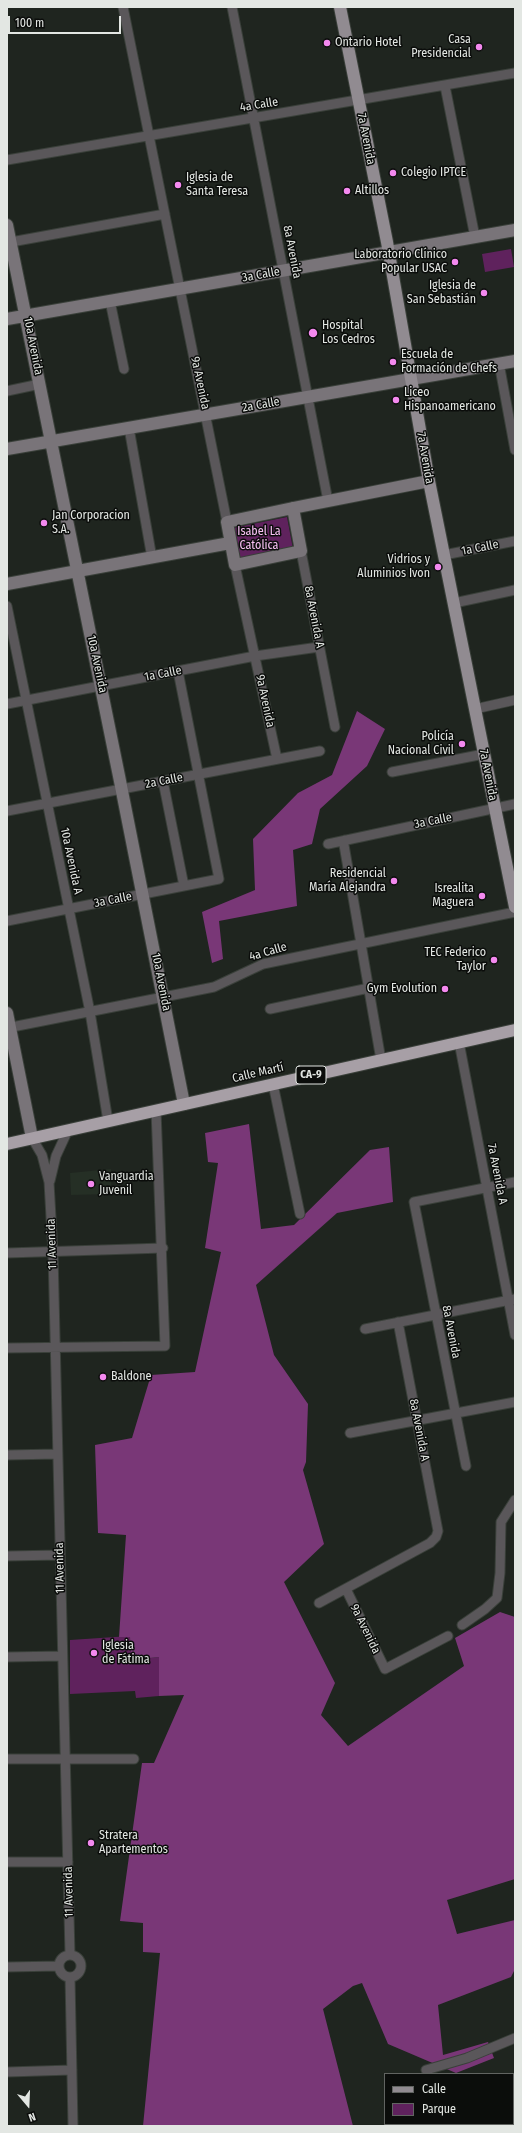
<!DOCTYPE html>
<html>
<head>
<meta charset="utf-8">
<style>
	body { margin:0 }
	#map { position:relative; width:522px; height:2133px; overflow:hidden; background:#1f251f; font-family:"Fira Sans Condensed",sans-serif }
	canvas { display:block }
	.frame { position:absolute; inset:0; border:8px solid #e3e7e3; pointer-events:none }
	.legend { position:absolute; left:384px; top:2073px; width:130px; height:52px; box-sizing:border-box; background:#0b0d0b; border:1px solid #616461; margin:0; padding:5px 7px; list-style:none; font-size:12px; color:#e3e7e3 }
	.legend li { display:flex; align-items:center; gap:8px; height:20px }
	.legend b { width:20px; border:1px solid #616461 }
	.north { position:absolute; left:8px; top:2085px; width:40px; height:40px; -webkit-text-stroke:3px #0b0d0b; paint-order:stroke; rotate:161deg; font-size:11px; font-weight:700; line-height:16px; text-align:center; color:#e3e7e3 }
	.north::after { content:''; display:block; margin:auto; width:14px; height:18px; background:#e3e7e3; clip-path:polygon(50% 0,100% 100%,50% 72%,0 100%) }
	.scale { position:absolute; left:8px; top:16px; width:113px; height:18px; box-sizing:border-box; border:2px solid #e3e7e3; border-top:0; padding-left:5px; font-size:12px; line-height:14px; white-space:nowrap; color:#e3e7e3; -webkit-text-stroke:3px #0b0d0b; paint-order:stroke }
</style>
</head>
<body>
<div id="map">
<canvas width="522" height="2133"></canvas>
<div class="frame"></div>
<ul class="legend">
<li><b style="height:5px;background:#918b91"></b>Calle</li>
<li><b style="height:11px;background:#5f225d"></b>Parque</li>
</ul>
<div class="north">N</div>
<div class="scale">100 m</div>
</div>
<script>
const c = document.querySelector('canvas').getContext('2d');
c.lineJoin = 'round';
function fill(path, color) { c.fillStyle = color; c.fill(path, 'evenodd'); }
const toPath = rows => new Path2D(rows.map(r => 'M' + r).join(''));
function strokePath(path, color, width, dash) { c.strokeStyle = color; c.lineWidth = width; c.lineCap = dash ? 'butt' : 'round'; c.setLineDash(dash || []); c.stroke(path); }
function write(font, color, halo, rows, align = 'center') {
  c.font = font + ' "Fira Sans Condensed",sans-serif'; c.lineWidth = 3; c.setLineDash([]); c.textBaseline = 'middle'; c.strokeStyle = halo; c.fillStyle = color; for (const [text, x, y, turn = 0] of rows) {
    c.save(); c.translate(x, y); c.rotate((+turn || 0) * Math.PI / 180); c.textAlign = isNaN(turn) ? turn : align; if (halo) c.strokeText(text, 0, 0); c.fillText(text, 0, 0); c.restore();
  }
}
const built = toPath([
	[111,1169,111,1194,71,1195,70,1173]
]);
const green = toPath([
	[511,249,514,267,485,272,482,254],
	[287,517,293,549,239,560,233,528],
	[130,1636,131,1660,159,1657,159,1696,136,1698,135,1691,70,1694,70,1640]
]);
const forest = toPath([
	[357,711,385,729,367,766,320,809,312,844,293,850,297,906,219,921,223,959,212,963,202,912,255,890,253,839,298,793,332,775],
	[249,1124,261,1229,294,1225,370,1150,389,1147,393,1202,337,1213,256,1285,274,1355,308,1404,306,1462,303,1470,324,1544,284,1582,335,1683,321,1715,348,1746,464,1666,455,1638,500,1612,515,1617,515,1879,447,1900,457,1934,515,1920,515,1969,511,1977,438,2005,443,2055,488,2042,494,2058,456,2073,388,2044,362,1983,353,1986,323,2009,353,2126,143,2126,160,1953,143,1952,143,1923,120,1921,142,1763,154,1763,184,1695,159,1696,159,1657,131,1660,130,1637,119,1637,126,1535,98,1533,95,1445,132,1438,151,1375,195,1372,221,1252,205,1248,218,1163,208,1162,205,1133]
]);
const street = toPath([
	[123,7,227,522],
	[232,7,328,501],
	[445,86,475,237],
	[7,160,515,73],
	[11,242,165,214],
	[110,301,124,369],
	[499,363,515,450],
	[7,391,40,384],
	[129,428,152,558],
	[301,551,335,727],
	[444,555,515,541],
	[235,565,277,759],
	[454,603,515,590],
	[7,606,90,1012,108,1121],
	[7,704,255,656,319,647],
	[475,709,515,700],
	[392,772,484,754],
	[163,781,184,886],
	[7,811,320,751],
	[345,840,344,845,381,1060],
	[328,844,515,804],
	[7,921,219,879,178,671],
	[270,1009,369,988],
	[7,1028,204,989,214,987,263,964,515,912],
	[459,1042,515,1335],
	[273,1084,300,1214],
	[32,1138,42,1155,49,1182,53,1253,70,1955],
	[50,1181,56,1156,68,1130],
	[7,1253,163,1248],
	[365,1329,515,1299],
	[7,1348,165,1346,156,1110],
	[350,1433,515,1402],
	[7,1455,57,1454],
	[466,1466,414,1202,515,1182],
	[7,1556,60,1555],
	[346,1589,385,1669,448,1636],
	[319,1603,430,1543,436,1537,438,1531,398,1322],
	[462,1625,485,1609,497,1598,500,1573,501,1522,515,1500],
	[7,1657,62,1656],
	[7,1759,134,1759],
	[7,1862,68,1862],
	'59 1966a11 11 0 1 1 22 0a11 11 0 1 1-22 0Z',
	[7,1967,59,1966],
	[70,1977,73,2126],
	[426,2070,467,2058,515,2038],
	[7,2072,72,2070],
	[513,2106,515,2104],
	[493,2126,494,2124]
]);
const secondary = toPath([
	[7,225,119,776,184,1104],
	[7,319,515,230],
	[7,449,515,361],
	[293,508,301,551,235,565,227,522,293,508,429,481],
	[7,584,230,543],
	[7,1013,32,1138]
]);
const primary = toPath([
	[340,7,387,242,429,481,515,907]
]);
const highway = toPath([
	[7,1144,515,1030]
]);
const markers = [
	[327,43,4,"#f489ef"],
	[479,47,4,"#f489ef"],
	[393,173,4,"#f489ef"],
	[178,185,4,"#f489ef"],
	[347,191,4,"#f489ef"],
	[455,262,4,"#f489ef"],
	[484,293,4,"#f489ef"],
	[313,333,5,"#f489ef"],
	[393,362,4,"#f489ef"],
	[396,400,4,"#f489ef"],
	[44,523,4,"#f489ef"],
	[438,567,4,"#f489ef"],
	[462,744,4,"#f489ef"],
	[394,881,4,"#f489ef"],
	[482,896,4,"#f489ef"],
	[494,960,4,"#f489ef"],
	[445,989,4,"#f489ef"],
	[91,1184,4,"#f489ef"],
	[103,1377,4,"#f489ef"],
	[94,1653,4,"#f489ef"],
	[91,1843,4,"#f489ef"]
];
const shields = [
	[311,1075,30]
];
const shieldNames = [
	["CA-9",311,1075]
];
const poiNames = [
	["Casa",471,40,"right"],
	["Presidencial",471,54,"right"],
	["Ontario Hotel",335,43],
	["Colegio IPTCE",401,173],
	["Iglesia de",186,178],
	["Santa Teresa",186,192],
	["Altillos",355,191],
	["Laboratorio Clínico",447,255,"right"],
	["Popular USAC",447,269,"right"],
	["Iglesia de",476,286,"right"],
	["San Sebastián",476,300,"right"],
	["Hospital",322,326],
	["Los Cedros",322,340],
	["Escuela de",401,355],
	["Formación de Chefs",401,369],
	["Liceo",404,393],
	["Hispanoamericano",404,407],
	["Jan Corporacion",52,516],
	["S.A.",52,530],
	["Vidrios y",430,560,"right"],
	["Aluminios Ivon",430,574,"right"],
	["Policía",454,737,"right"],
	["Nacional Civil",454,751,"right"],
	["Residencial",386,874,"right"],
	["María Alejandra",386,888,"right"],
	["Isrealita",474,889,"right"],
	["Maguera",474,903,"right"],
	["TEC Federico",486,953,"right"],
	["Taylor",486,967,"right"],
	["Gym Evolution",437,989,"right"],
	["Vanguardia",99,1177],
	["Juvenil",99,1191],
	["Baldone",111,1377],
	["Iglesia",102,1646],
	["de Fátima",102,1660],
	["Stratera",99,1836],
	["Apartementos",99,1850]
];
const streetNames = [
	["4a Calle",259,105,-9],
	["7a Avenida",366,139,79],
	["8a Avenida",292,252,79],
	["3a Calle",261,275,-10],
	["10a Avenida",33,346,79],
	["9a Avenida",200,383,78],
	["2a Calle",261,405,-10],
	["7a Avenida",425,458,80],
	["1a Calle",480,548,-11],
	["8a Avenida A",314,617,79],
	["10a Avenida",97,664,78],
	["1a Calle",163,674,-11],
	["9a Avenida",265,701,78],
	["7a Avenida",488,775,79],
	["2a Calle",164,781,-11],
	["3a Calle",433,821,-11],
	["10a Avenida A",71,861,78],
	["3a Calle",113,900,-11],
	["4a Calle",268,952,-16],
	["10a Avenida",161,982,79],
	["Calle Martí",258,1073,-13],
	["7a Avenida A",497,1174,79],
	["11 Avenida",52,1244,-92],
	["8a Avenida",451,1332,79],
	["8a Avenida A",419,1430,79],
	["11 Avenida",60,1568,-91],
	["9a Avenida",365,1629,64],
	["11 Avenida",69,1892,-91]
];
const parkNames = [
	["Isabel La",259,532],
	["Católica",259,546]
];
fill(built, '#252f25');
fill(green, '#5f225d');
fill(forest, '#793777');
strokePath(street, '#3a403a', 11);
strokePath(secondary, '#3a403a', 14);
strokePath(primary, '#3a403a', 14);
strokePath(highway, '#3a403a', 14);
strokePath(street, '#5a575a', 9);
strokePath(secondary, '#797479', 12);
strokePath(primary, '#918b91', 12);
strokePath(highway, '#a79fa6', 12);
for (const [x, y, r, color] of markers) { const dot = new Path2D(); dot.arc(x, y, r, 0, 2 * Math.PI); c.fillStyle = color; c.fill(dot); strokePath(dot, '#0b0d0b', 1.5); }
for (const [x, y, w] of shields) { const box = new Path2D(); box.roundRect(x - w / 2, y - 9, w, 18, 3); c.fillStyle = '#0b0d0b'; c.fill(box); strokePath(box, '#e3e7e3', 1); }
write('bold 11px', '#e3e7e3', null, shieldNames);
write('12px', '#e3e7e3', '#0b0d0b', poiNames, 'left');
write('12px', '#e3e7e3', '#0b0d0b', streetNames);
write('12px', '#f8c0f4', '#0b0d0b', parkNames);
</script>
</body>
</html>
